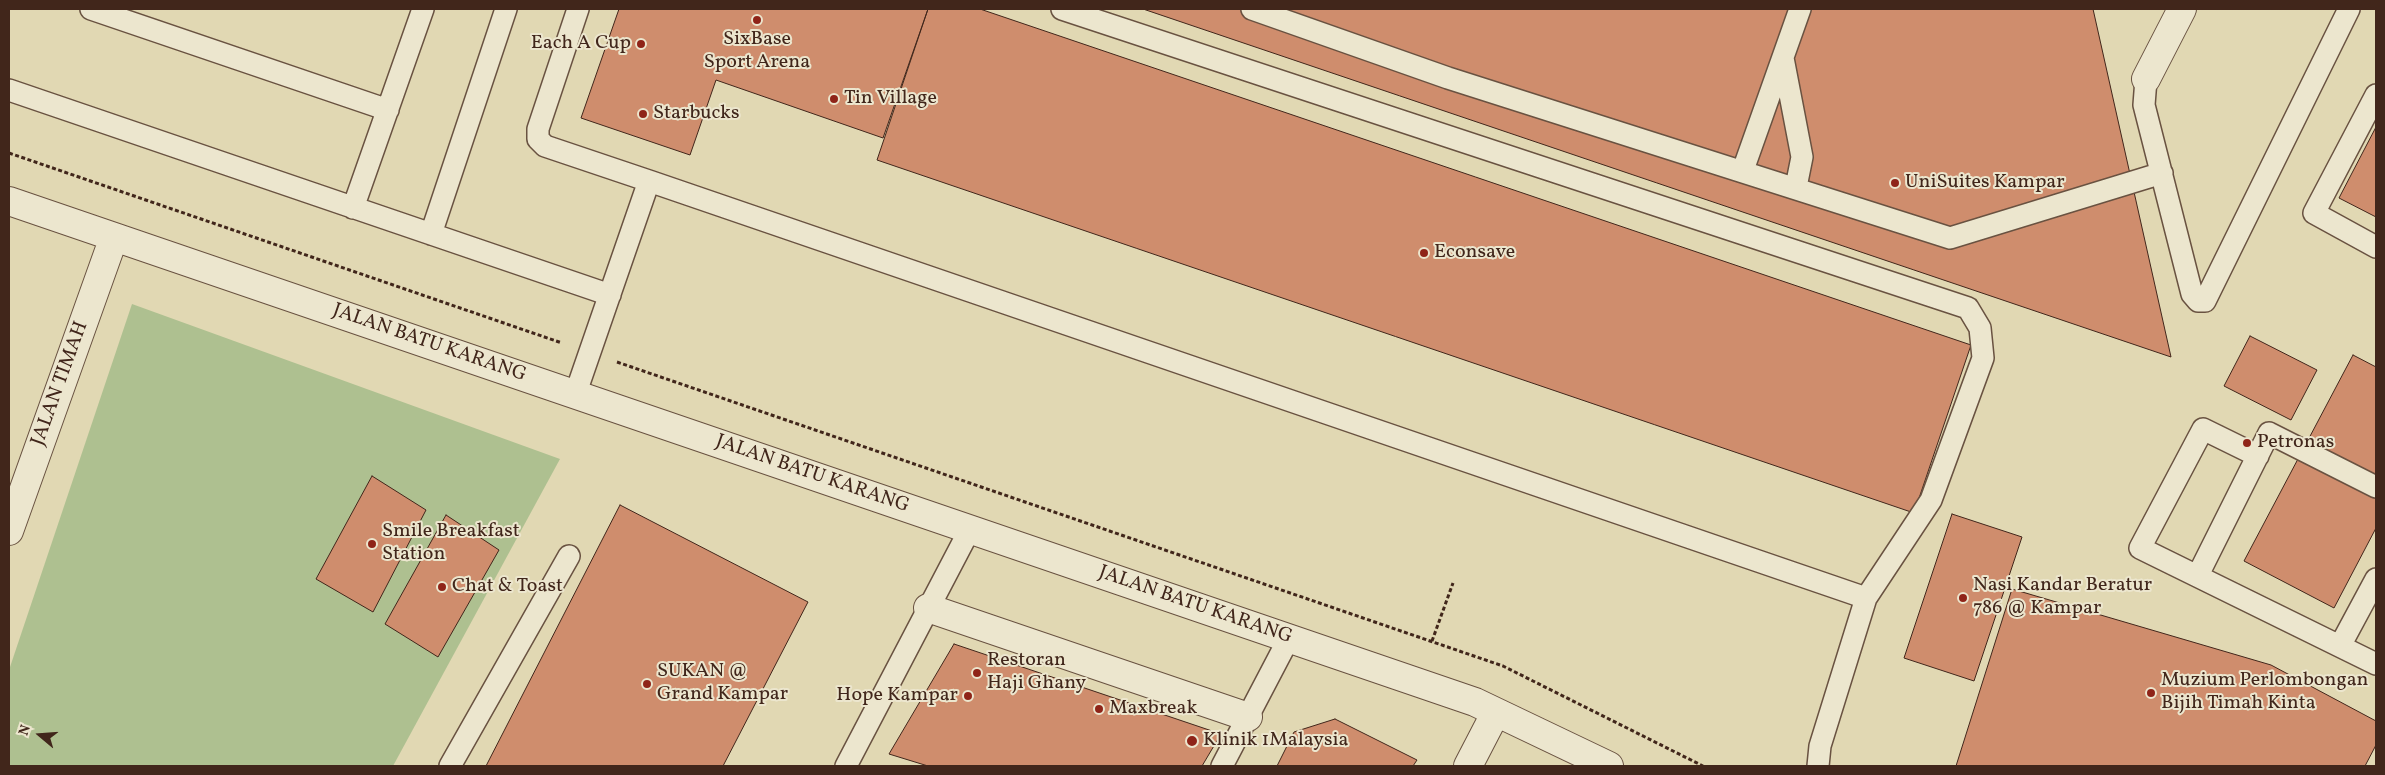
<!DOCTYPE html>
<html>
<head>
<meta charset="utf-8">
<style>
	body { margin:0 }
	#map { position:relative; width:2385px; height:775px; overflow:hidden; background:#e1d8b3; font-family:Vollkorn,serif }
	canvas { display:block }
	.frame { position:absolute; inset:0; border:10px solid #41261b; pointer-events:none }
	.north { position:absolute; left:15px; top:710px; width:50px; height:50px; -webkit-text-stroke:4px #ece6ce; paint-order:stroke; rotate:288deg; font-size:14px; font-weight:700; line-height:20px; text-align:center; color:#41261b }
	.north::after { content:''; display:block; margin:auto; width:18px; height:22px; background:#41261b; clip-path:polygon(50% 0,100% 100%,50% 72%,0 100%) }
</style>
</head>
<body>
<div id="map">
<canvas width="2385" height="775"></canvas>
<div class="frame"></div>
<div class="north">N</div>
</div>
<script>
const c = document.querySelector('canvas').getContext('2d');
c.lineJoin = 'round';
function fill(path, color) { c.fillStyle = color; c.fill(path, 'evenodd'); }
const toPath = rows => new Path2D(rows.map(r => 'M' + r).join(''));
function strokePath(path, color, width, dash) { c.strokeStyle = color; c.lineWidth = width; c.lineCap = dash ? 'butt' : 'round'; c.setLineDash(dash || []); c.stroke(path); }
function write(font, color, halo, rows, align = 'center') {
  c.font = font + ' Vollkorn,serif'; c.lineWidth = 4; c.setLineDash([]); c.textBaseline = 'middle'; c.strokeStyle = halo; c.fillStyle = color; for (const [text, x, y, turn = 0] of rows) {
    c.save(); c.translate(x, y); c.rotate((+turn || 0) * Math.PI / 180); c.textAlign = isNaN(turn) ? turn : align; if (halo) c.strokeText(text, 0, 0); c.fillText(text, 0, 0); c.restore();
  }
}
const green = toPath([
	[132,304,560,459,393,766,9,766,9,670]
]);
const building = toPath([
	[619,9,928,9,883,138,716,80,690,155,581,118,619,9],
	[928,9,980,9,1971,345,1914,513,877,160,928,9],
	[1143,9,2093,9,2171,357,1143,9],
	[2376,127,2376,217,2339,198,2376,127],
	[2250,336,2317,370,2291,420,2224,386,2250,336],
	[2353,355,2376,367,2376,528,2334,608,2244,561,2353,355],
	[372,476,426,510,373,612,316,579,372,476],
	[620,505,808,602,723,766,486,766,620,505],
	[1952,514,2022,537,1974,681,1904,658,1952,514],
	[446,515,499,550,438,657,385,624,446,515],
	[2012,589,2271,665,2376,721,2376,745,2365,766,1956,766,2012,589],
	[954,644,1221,734,1202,766,928,766,889,754,954,644],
	[1335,719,1417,760,1413,766,1277,766,1294,732,1335,719]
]);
const path = toPath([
	[9,153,562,343],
	[617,362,1503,666,1703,766],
	[1432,641,1453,583]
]);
const lane = toPath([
	[91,9,388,110],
	[1062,9,1968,308,1980,328,1983,358,1931,500,1866,598,1820,746,1818,766],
	[1252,9,1448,78,1950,238,2162,173],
	[1783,58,1802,157,1796,187],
	[2146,79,2144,105,2192,294,2198,301,2205,301,2349,9],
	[9,90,610,295],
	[2376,95,2314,213,2376,247],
	[1743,170,1800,9],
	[649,181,1866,598],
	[353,208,423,9],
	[431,234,506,9],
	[575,395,649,181,545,146,538,139,538,129,578,9],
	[2258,456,2203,429,2140,548,2376,664],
	[2198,575,2269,433,2376,487],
	[2340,646,2376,579],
	[450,766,569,556],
	[846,766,970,529],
	[1222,766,1289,638]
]);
const street = toPath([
	[2146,79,2182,9],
	[9,201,1475,702,1609,766],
	[9,531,114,237],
	[928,608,1248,717],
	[1468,766,1496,712]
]);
const markers = [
	[757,20,5,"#8f2418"],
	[641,44,5,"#8f2418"],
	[834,99,5,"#8f2418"],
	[643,114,5,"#8f2418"],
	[1895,183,5,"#8f2418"],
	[1424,253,5,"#8f2418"],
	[2247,443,5,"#8f2418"],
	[372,544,5,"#8f2418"],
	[442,587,5,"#8f2418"],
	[1963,598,5,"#8f2418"],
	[977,673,5,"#8f2418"],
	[647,684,5,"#8f2418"],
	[2151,693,5,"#8f2418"],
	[968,696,5,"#8f2418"],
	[1099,709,5,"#8f2418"],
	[1192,741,6,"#8f2418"]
];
const poiNames = [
	["SixBase",757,40,"center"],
	["Sport Arena",757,63,"center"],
	["Each A Cup",631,44,"right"],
	["Tin Village",844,99],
	["Starbucks",653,114],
	["UniSuites Kampar",1905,183],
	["Econsave",1434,253],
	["Petronas",2257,443],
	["Smile Breakfast",382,532],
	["Station",382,555],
	["Nasi Kandar Beratur",1973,586],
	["786 @ Kampar",1973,609],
	["Chat & Toast",452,587],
	["Restoran",987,661],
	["Haji Ghany",987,684],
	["SUKAN @",657,672],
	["Grand Kampar",657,695],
	["Muzium Perlombongan",2161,681],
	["Bijih Timah Kinta",2161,704],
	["Hope Kampar",958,696,"right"],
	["Maxbreak",1109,709],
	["Klinik 1Malaysia",1203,741]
];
const streetNames = [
	["JALAN BATU KARANG",429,344,19],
	["JALAN TIMAH",61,384,-70],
	["JALAN BATU KARANG",812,475,19],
	["JALAN BATU KARANG",1195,606,19]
];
fill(green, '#aec090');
fill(building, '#cf8d6d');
strokePath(building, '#41261b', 1);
strokePath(lane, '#695241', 24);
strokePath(street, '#695241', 30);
strokePath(path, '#41261b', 3, [4, 2.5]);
strokePath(lane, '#ece6ce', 21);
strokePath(street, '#ece6ce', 28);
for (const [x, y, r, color] of markers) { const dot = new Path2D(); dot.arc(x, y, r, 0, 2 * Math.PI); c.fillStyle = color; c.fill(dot); strokePath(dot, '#ece6ce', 2); }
write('20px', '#41261b', '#ece6ce', poiNames, 'left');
write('20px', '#41261b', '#ece6ce', streetNames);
</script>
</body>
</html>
